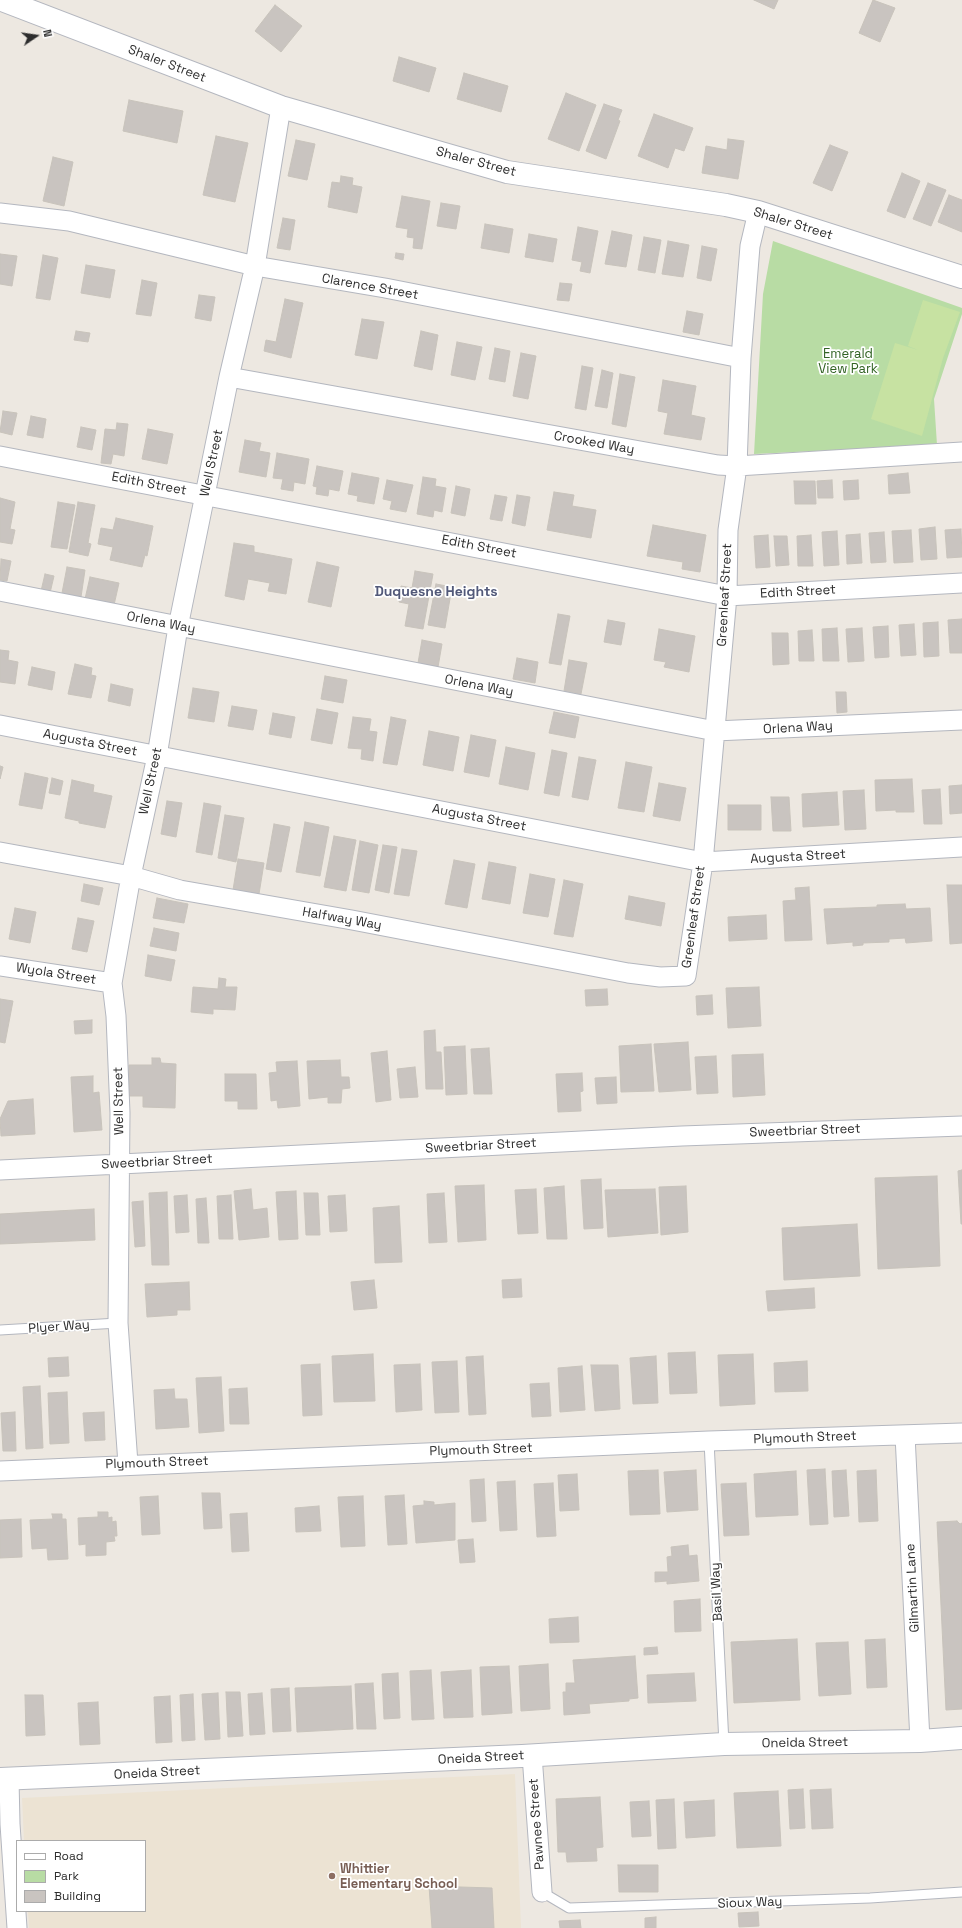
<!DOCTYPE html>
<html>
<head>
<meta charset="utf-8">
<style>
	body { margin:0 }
	#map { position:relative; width:962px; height:1928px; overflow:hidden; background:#ede8e1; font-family:"Space Grotesk",sans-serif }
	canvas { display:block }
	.legend { position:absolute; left:16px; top:1840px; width:130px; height:72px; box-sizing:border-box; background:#fff; border:1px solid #ababab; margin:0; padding:5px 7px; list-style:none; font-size:12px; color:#2d2d2d }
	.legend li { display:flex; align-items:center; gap:8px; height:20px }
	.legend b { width:20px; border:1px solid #ababab }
	.north { position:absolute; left:16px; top:16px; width:40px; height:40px; -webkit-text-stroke:3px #fff; paint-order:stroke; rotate:77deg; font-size:11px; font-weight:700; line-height:16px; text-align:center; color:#2d2d2d }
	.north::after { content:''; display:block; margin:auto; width:14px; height:18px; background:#2d2d2d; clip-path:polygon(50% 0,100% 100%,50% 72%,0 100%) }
</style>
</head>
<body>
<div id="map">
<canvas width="962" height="1928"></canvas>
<ul class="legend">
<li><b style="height:5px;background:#fff"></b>Road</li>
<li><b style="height:11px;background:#b8dca4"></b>Park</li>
<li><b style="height:11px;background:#c9c4c0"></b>Building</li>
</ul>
<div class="north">N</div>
</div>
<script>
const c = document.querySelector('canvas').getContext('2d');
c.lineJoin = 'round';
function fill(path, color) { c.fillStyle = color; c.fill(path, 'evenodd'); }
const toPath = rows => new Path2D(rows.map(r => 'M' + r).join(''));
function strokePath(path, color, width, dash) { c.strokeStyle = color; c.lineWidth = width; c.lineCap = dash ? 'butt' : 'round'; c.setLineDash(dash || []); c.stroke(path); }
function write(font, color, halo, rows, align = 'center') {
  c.font = font + ' "Space Grotesk",sans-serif'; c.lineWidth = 3.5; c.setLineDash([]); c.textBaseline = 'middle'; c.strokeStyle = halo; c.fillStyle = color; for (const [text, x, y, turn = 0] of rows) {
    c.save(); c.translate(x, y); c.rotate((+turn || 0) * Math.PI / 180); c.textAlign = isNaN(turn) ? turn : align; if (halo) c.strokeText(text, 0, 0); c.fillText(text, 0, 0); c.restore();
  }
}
const education = toPath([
	[515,1774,521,1928,29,1928,28,1911,145,1911,145,1841,24,1841,22,1798]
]);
const green = toPath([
	[773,241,962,308,962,314,934,399,937,445,754,454,763,294]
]);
const pitch = toPath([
	[923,300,960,312,943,358,922,436,871,419,895,343,918,350,908,346]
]);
const building = toPath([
	[754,0,778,0,774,9,754,0],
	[873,0,895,8,880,42,859,33,873,0],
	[275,5,302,26,281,52,255,31,275,5],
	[399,57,436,68,429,92,393,81,399,57],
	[464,73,508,86,501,112,457,99,464,73],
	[566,93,596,105,579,151,548,139,566,93],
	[129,100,183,111,177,143,123,131,129,100],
	[604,104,622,110,618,120,620,121,606,159,586,151,604,104],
	[654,114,693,128,684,151,675,148,668,168,638,156,654,114],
	[216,136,248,143,235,202,203,195,216,136],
	[728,139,744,141,738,179,702,173,706,146,727,150,728,139],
	[296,140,315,144,307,180,288,176,296,140],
	[830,145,848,152,832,191,813,183,830,145],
	[53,157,73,162,64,206,43,201,53,157],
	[902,173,920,181,905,218,887,211,902,173],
	[341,176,353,178,352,185,362,187,357,213,328,207,332,182,340,183,341,176],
	[928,183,946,190,931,226,913,219,928,183],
	[949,195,962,200,962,232,938,222,949,195],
	[402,196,430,201,422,249,413,248,414,238,407,237,408,229,396,227,402,196],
	[441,203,460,206,456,229,437,226,441,203],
	[283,218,295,220,290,250,277,248,283,218],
	[485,224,513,229,509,253,481,248,485,224],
	[578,227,598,231,590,273,580,271,582,262,572,260,578,227],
	[612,231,632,235,626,267,605,264,612,231],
	[529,234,557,239,553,262,525,257,529,234],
	[644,237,661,240,655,273,638,270,644,237],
	[668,241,689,245,683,277,662,274,668,241],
	[702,246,717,249,711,281,697,278,702,246],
	[396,253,404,254,403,260,395,258,396,253],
	[0,254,17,256,12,286,0,284,0,254],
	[43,255,58,258,50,300,36,298,43,255],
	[86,265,115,270,110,298,81,293,86,265],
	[142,280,157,283,151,316,136,314,142,280],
	[560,283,572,284,569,301,557,300,560,283],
	[199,295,215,297,211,321,195,318,199,295],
	[285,299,303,303,291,358,264,351,266,340,276,342,285,299],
	[687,311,703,314,699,335,683,332,687,311],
	[362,319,384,322,377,359,355,355,362,319],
	[76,331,90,333,88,342,74,340,76,331],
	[421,331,438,335,432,370,414,366,421,331],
	[457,342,482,347,475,380,451,375,457,342],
	[495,348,510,351,505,382,489,379,495,348],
	[521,353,536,356,528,399,513,396,521,353],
	[582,366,593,368,586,410,575,408,582,366],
	[602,370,613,373,607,408,595,406,602,370],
	[620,374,635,377,626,427,612,424,620,374],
	[663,380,696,386,691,415,705,418,701,440,664,434,668,413,658,411,663,380],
	[3,411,17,413,12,435,0,432,3,411],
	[31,416,46,419,43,438,27,435,31,416],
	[117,423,128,424,124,456,113,454,111,464,101,463,105,429,116,430,117,423],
	[81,427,96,430,92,450,77,447,81,427],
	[148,429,173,434,167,464,142,459,148,429],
	[245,440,261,443,259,451,270,453,266,477,239,472,245,440],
	[277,453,309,459,305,484,294,482,293,491,281,489,283,479,273,478,277,453],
	[317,466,343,471,339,491,329,489,328,496,316,494,317,487,313,486,317,466],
	[352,473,379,478,374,504,357,501,358,496,348,494,352,473],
	[908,473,910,493,889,494,888,475,908,473],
	[423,477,436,479,435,486,446,488,442,512,434,510,433,517,417,514,423,477],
	[387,480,413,485,406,512,390,509,392,501,383,499,387,480],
	[832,480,833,498,818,498,817,481,832,480],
	[858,480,859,499,844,500,843,481,858,480],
	[794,481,815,481,816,504,795,504,794,481],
	[456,486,470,489,465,516,451,513,456,486],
	[554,492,574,495,572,506,596,510,591,538,547,530,554,492],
	[495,495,507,497,502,521,490,519,495,495],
	[517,495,530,497,525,526,512,523,517,495],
	[0,498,15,502,10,529,15,530,12,544,0,542,0,498],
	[58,502,75,505,67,549,51,547,58,502],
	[78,502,95,505,88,543,91,544,88,556,69,552,78,502],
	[116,518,153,526,147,556,145,555,142,567,110,560,113,547,98,544,101,528,113,530,116,518],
	[653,525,706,535,700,572,682,569,683,562,647,556,653,525],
	[935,527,937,559,921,560,919,529,935,527],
	[961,529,962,557,947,558,945,530,961,529],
	[911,530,913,562,894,563,892,531,911,530],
	[837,531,839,565,824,566,822,532,837,531],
	[884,532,886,562,871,563,869,533,884,532],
	[860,534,862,563,847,564,846,535,860,534],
	[768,535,770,567,756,568,754,536,768,535],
	[811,535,813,566,798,566,797,536,811,535],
	[774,536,787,536,789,565,776,566,774,536],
	[234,543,254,546,254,552,292,559,286,594,268,591,270,583,248,579,244,600,225,596,234,543],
	[1,559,11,561,7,581,0,580,1,559],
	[317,562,339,567,331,607,308,602,317,562],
	[67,567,85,570,81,597,62,593,67,567],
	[415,571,433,574,423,629,405,626,409,604,399,602,401,586,412,588,415,571],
	[45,574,54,576,50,593,41,591,45,574],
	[90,577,119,583,114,605,85,599,90,577],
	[436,584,452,587,445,628,428,625,436,584],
	[558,614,570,616,561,665,549,663,558,614],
	[962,619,962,653,950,653,948,620,962,619],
	[608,620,625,623,621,645,604,642,608,620],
	[938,622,939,656,924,657,923,623,938,622],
	[914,624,916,655,901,656,899,625,914,624],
	[888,626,889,657,875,658,873,627,888,626],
	[837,628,839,661,823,661,822,629,837,628],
	[862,628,864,661,848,662,846,629,862,628],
	[659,629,695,636,689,672,664,667,666,662,654,660,659,629],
	[812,630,814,661,799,661,798,631,812,630],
	[772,633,788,633,789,664,773,665,772,633],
	[422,640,442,644,438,667,418,663,422,640],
	[0,650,9,651,8,660,18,662,15,684,0,682,0,650],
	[517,658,538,662,535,683,513,679,517,658],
	[569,660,587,663,581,694,564,691,569,660],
	[75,664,92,668,91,675,96,676,91,698,68,694,75,664],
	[32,667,55,672,52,690,28,685,32,667],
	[325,676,347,680,343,703,321,699,325,676],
	[111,684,133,689,130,706,108,701,111,684],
	[193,688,219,692,214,722,188,718,193,688],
	[836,692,846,692,847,712,837,713,836,692],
	[232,706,257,710,253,730,228,726,232,706],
	[317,709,338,713,332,744,311,740,317,709],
	[554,712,579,717,575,738,549,733,554,712],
	[273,713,295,717,291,738,269,734,273,713],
	[353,717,371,719,369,731,377,732,373,761,361,759,362,749,348,748,353,717],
	[391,717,406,720,397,765,383,763,391,717],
	[429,731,459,737,453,771,423,765,429,731],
	[471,735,496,740,489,777,464,772,471,735],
	[506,747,535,753,528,790,499,784,506,747],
	[552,750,567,753,559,796,544,793,552,750],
	[579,757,596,760,588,800,572,797,579,757],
	[626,762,652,767,644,812,618,808,626,762],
	[0,766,3,767,0,779,0,766],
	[25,773,48,778,42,809,19,805,25,773],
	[52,778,63,781,60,795,49,793,52,778],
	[912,779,914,812,896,812,896,810,876,811,875,780,912,779],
	[72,780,94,785,93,792,112,796,105,828,79,823,79,821,65,818,72,780],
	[659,783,686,788,680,821,653,816,659,783],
	[962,785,962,813,950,814,949,786,962,785],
	[940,789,942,824,924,824,922,790,940,789],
	[864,790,866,829,845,830,843,791,864,790],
	[837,792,839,825,803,827,802,794,837,792],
	[771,797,789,797,791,831,773,831,771,797],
	[167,801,182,803,176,837,161,834,167,801],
	[204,803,221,806,212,855,196,852,204,803],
	[728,805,761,805,761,830,728,830,728,805],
	[225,815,244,818,236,862,218,858,225,815],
	[305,822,329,827,320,876,296,872,305,822],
	[274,824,290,827,281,872,266,869,274,824],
	[334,836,356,840,346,891,324,887,334,836],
	[360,841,378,845,369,893,352,890,360,841],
	[383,845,397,847,389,893,375,890,383,845],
	[402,849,417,851,409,896,394,894,402,849],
	[238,859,264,863,259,894,233,890,238,859],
	[454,860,475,864,467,908,445,904,454,860],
	[489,862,516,867,510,904,482,899,489,862],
	[530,874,555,879,548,917,523,913,530,874],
	[564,880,583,884,573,937,554,934,564,880],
	[84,884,103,888,99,905,81,901,84,884],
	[947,885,962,885,962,943,950,944,947,885],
	[809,887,812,940,785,941,783,901,796,900,795,888,809,887],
	[629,896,665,903,661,926,625,919,629,896],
	[157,898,188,904,184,923,153,918,157,898],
	[905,904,906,909,930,908,932,941,906,943,905,938,889,939,889,942,863,943,863,945,853,946,853,942,827,944,824,909,877,907,877,905,905,904],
	[15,908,36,912,30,943,9,939,15,908],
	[766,915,767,939,729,941,728,917,766,915],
	[78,918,94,921,87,952,72,949,78,918],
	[154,928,179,933,176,951,150,946,154,928],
	[148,955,175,960,171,981,145,976,148,955],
	[219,978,226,979,225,987,237,987,235,1010,213,1009,213,1014,191,1012,193,987,218,989,219,978],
	[759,987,761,1026,728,1028,726,988,759,987],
	[607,989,608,1005,586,1006,585,990,607,989],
	[712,995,713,1014,697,1015,696,996,712,995],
	[0,999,13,1001,5,1043,0,1042,0,999],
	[92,1020,92,1033,75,1034,74,1021,92,1020],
	[435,1030,436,1052,441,1052,443,1089,426,1089,424,1031,435,1030],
	[688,1042,691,1090,659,1092,654,1044,688,1042],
	[651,1044,654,1091,621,1092,619,1046,651,1044],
	[465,1046,467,1094,446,1095,444,1047,465,1046],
	[489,1048,492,1094,474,1094,471,1049,489,1048],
	[387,1051,391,1100,376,1102,371,1053,387,1051],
	[763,1054,765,1095,733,1097,732,1055,763,1054],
	[716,1056,718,1093,697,1094,695,1057,716,1056],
	[152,1058,160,1058,161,1063,176,1064,175,1108,143,1107,143,1096,128,1096,129,1065,152,1065,152,1058],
	[340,1060,341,1077,349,1077,350,1088,342,1089,341,1103,328,1103,328,1097,309,1099,307,1061,340,1060],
	[297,1061,300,1106,278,1108,277,1100,271,1101,269,1073,277,1072,276,1062,297,1061],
	[415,1067,418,1097,400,1098,397,1069,415,1067],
	[582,1073,583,1091,580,1092,581,1111,558,1112,556,1074,582,1073],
	[225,1074,256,1074,257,1109,238,1109,238,1101,225,1101,225,1074],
	[93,1076,93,1093,99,1092,102,1130,74,1132,71,1077,93,1076],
	[616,1077,617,1103,597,1104,595,1078,616,1077],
	[33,1099,35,1134,1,1136,0,1119,8,1101,33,1099],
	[962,1170,962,1224,961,1224,958,1171,962,1170],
	[937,1176,940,1266,878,1269,875,1178,937,1176],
	[601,1179,603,1228,584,1229,581,1180,601,1179],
	[484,1185,486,1240,458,1242,455,1186,484,1185],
	[564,1186,567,1239,547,1239,544,1188,564,1186],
	[686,1186,688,1232,661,1235,659,1187,686,1186],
	[251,1189,253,1210,267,1208,269,1237,239,1240,234,1191,251,1189],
	[536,1189,538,1233,518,1234,515,1190,536,1189],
	[655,1189,658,1233,608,1237,605,1190,655,1189],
	[296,1191,298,1239,279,1240,276,1192,296,1191],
	[167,1192,169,1265,152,1265,149,1193,167,1192],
	[304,1193,318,1193,320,1235,306,1235,304,1193],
	[444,1193,447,1242,429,1243,427,1194,444,1193],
	[187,1195,189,1232,176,1233,174,1196,187,1195],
	[231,1195,233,1239,219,1239,217,1196,231,1195],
	[345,1195,347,1231,330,1232,328,1196,345,1195],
	[206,1198,209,1243,198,1243,196,1199,206,1198],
	[143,1201,145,1246,135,1247,132,1202,143,1201],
	[399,1206,402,1262,375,1263,373,1208,399,1206],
	[94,1209,95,1240,0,1244,0,1214,94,1209],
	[857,1224,860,1276,784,1280,782,1228,857,1224],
	[521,1279,522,1297,503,1298,502,1280,521,1279],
	[374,1280,377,1308,354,1310,351,1282,374,1280],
	[189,1282,190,1310,177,1310,177,1315,147,1317,145,1284,189,1282],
	[814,1288,815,1308,768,1311,766,1291,814,1288],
	[695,1352,697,1393,670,1394,668,1353,695,1352],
	[373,1354,375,1401,334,1402,332,1356,373,1354],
	[753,1354,755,1404,720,1406,718,1355,753,1354],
	[483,1356,486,1414,469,1415,466,1357,483,1356],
	[656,1356,658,1403,633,1404,630,1358,656,1356],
	[68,1357,69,1376,49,1377,48,1358,68,1357],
	[457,1361,459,1412,435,1413,432,1362,457,1361],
	[807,1361,808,1391,775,1392,774,1363,807,1361],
	[320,1364,322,1415,303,1416,301,1365,320,1364],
	[420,1364,422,1410,396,1412,394,1365,420,1364],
	[591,1365,618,1365,620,1409,595,1411,591,1365],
	[582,1366,585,1410,560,1412,558,1368,582,1366],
	[221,1377,224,1431,199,1433,196,1378,221,1377],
	[549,1383,551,1416,532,1417,530,1384,549,1383],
	[40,1386,43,1448,26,1449,23,1387,40,1386],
	[247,1388,249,1424,230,1424,229,1389,247,1388],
	[174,1389,175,1399,187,1399,189,1427,156,1429,154,1390,174,1389],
	[67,1392,69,1443,50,1444,48,1393,67,1392],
	[15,1412,16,1451,3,1451,1,1413,15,1412],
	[104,1412,105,1440,85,1441,83,1413,104,1412],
	[825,1469,828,1524,810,1525,807,1470,825,1469],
	[658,1470,660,1514,630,1515,628,1471,658,1470],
	[696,1470,698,1510,667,1512,664,1472,696,1470],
	[846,1470,849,1516,834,1517,832,1471,846,1470],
	[876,1470,878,1521,859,1522,857,1471,876,1470],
	[796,1471,798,1515,756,1517,754,1474,796,1471],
	[577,1474,579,1510,560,1511,558,1475,577,1474],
	[484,1479,486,1521,472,1522,470,1480,484,1479],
	[515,1481,517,1530,500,1531,497,1482,515,1481],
	[553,1483,556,1536,537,1537,534,1484,553,1483],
	[746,1483,749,1535,724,1536,721,1484,746,1483],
	[202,1493,220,1493,222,1528,204,1529,202,1493],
	[404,1495,407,1544,388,1545,385,1496,404,1495],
	[158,1496,160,1534,142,1535,140,1497,158,1496],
	[363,1496,365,1546,341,1547,338,1497,363,1496],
	[424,1501,434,1502,434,1505,455,1503,455,1540,416,1543,413,1506,424,1505,424,1501],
	[319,1506,321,1531,296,1532,295,1508,319,1506],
	[98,1512,108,1512,108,1518,112,1517,112,1522,116,1521,117,1536,114,1536,115,1541,106,1542,106,1555,86,1556,86,1544,79,1545,78,1518,98,1517,98,1512],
	[247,1513,249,1551,232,1552,230,1514,247,1513],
	[52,1514,62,1514,62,1519,66,1519,68,1559,48,1560,47,1548,32,1549,30,1520,53,1519,52,1514],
	[21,1519,22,1557,0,1558,0,1520,21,1519],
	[957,1521,960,1524,962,1523,962,1709,946,1710,937,1522,957,1521],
	[473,1539,475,1562,460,1563,458,1540,473,1539],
	[688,1545,689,1556,697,1555,699,1581,667,1584,667,1581,655,1582,655,1572,668,1572,667,1557,672,1556,671,1547,688,1545],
	[700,1599,701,1631,675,1632,674,1601,700,1599],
	[578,1617,579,1642,550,1643,549,1619,578,1617],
	[797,1639,800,1700,734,1703,731,1642,797,1639],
	[885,1639,887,1687,867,1688,865,1640,885,1639],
	[848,1642,851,1694,819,1696,816,1643,848,1642],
	[657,1647,658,1654,644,1655,644,1648,657,1647],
	[635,1656,638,1698,629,1699,629,1701,589,1704,590,1713,564,1715,563,1692,566,1692,566,1683,575,1683,573,1660,635,1656],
	[548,1664,550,1709,521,1711,519,1666,548,1664],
	[509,1666,512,1713,482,1715,480,1667,509,1666],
	[431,1670,434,1719,412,1720,410,1671,431,1670],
	[471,1670,473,1717,444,1718,441,1672,471,1670],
	[398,1673,400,1718,384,1719,382,1674,398,1673],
	[694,1673,696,1701,648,1703,647,1675,694,1673],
	[373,1683,376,1729,357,1729,355,1684,373,1683],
	[351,1686,353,1729,297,1732,295,1688,351,1686],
	[289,1688,291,1731,273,1732,271,1689,289,1688],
	[226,1692,240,1692,243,1736,228,1737,226,1692],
	[218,1693,220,1739,205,1740,202,1694,218,1693],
	[262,1693,265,1734,250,1735,248,1694,262,1693],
	[193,1694,195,1740,182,1741,180,1695,193,1694],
	[25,1695,43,1695,45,1735,26,1736,25,1695],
	[170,1696,172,1742,156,1743,154,1697,170,1696],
	[98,1702,100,1744,80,1745,78,1703,98,1702],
	[803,1789,805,1828,790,1829,788,1790,803,1789],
	[831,1789,833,1828,812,1829,810,1790,831,1789],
	[778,1791,781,1846,737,1848,734,1793,778,1791],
	[600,1797,603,1847,596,1848,597,1861,567,1862,566,1852,558,1852,556,1799,600,1797],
	[674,1799,676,1848,658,1849,656,1800,674,1799],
	[714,1800,715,1836,686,1838,684,1802,714,1800],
	[649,1801,651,1836,632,1837,630,1802,649,1801],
	[618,1865,658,1865,658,1892,619,1892,618,1865],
	[429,1886,492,1888,494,1928,432,1928,429,1886],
	[758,1912,759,1926,739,1927,738,1913,758,1912],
	[656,1917,656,1928,645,1928,645,1918,656,1917],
	[580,1920,581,1928,560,1928,559,1921,580,1920]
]);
const service = toPath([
	[0,1330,118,1323],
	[709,1441,724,1744],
	[542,1892,569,1908,870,1898,962,1892]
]);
const minor = toPath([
	[0,213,69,221,255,266,385,288,741,358],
	[229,377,718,465,737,466,962,452],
	[0,456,727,596,962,583],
	[0,591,715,731,962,720],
	[0,725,703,862,962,847],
	[0,852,131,876,180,890,352,920,628,973,660,977,686,976,703,862,727,596,728,530,737,466,741,358,750,246,758,212],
	[0,966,112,983],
	[0,1170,682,1136,962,1126],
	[905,1435,920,1741],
	[128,1464,118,1323,120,1113,116,1016,112,983,131,876,157,756,178,627,229,377,255,266,281,107],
	[0,1471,709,1441,962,1433],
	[532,1755,542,1892],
	[9,1779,10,1824,17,1928]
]);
const tertiary = toPath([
	[2,0,281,107,507,172,726,205,758,212,962,277],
	[0,1779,522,1756,724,1744,920,1741,962,1738]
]);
const markers = [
	[332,1876,4,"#8d6e63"]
];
const streetNames = [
	["Shaler Street",167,64,21],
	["Shaler Street",476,162,15],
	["Shaler Street",793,224,17],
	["Clarence Street",370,287,10],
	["Crooked Way",594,443,10],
	["Well Street",212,463,-78],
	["Edith Street",149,484,11],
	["Edith Street",479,547,11],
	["Edith Street",798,592,-3],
	["Greenleaf Street",725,595,-87],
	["Orlena Way",161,623,11],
	["Orlena Way",479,686,11],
	["Orlena Way",798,728,-3],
	["Augusta Street",90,743,11],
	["Well Street",151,781,-78],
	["Augusta Street",479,818,11],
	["Augusta Street",798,857,-3],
	["Greenleaf Street",694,917,-82],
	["Halfway Way",342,919,10],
	["Wyola Street",56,974,9],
	["Well Street",119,1101,-91],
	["Sweetbriar Street",805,1131,-2],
	["Sweetbriar Street",481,1146,-3],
	["Sweetbriar Street",157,1162,-3],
	["Plyer Way",59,1327,-4],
	["Plymouth Street",805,1438,-2],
	["Plymouth Street",481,1450,-2],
	["Plymouth Street",157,1463,-2],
	["Gilmartin Lane",913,1588,-93],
	["Basil Way",717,1592,-93],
	["Oneida Street",805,1743,-1],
	["Oneida Street",481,1758,-3],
	["Oneida Street",157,1773,-3],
	["Pawnee Street",537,1824,-94],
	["Sioux Way",750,1903,-2]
];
const parkNames = [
	["Emerald",848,354],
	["View Park",848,369]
];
const educationNames = [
	["Whittier",340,1869],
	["Elementary School",340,1884]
];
const neighbourhoodNames = [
	["Duquesne Heights",436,592]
];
fill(education, '#ece3d3');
fill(green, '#b8dca4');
fill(pitch, '#c7e2a2');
fill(building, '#c9c4c0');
strokePath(building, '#c8c3bb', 1);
strokePath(service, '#b4b7bf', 11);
strokePath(minor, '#b4b7bf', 21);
strokePath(tertiary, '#b4b7bf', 24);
strokePath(service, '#fff', 9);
strokePath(minor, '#fff', 19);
strokePath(tertiary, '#fff', 22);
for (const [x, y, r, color] of markers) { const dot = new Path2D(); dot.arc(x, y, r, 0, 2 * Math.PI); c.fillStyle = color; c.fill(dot); strokePath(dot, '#fff', 1.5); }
write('13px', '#2d2d2d', '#fff', streetNames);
write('13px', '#326324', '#fff', parkNames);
write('bold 13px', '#785e54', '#fff', educationNames, 'left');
write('bold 14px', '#525979', '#fff', neighbourhoodNames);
</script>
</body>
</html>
